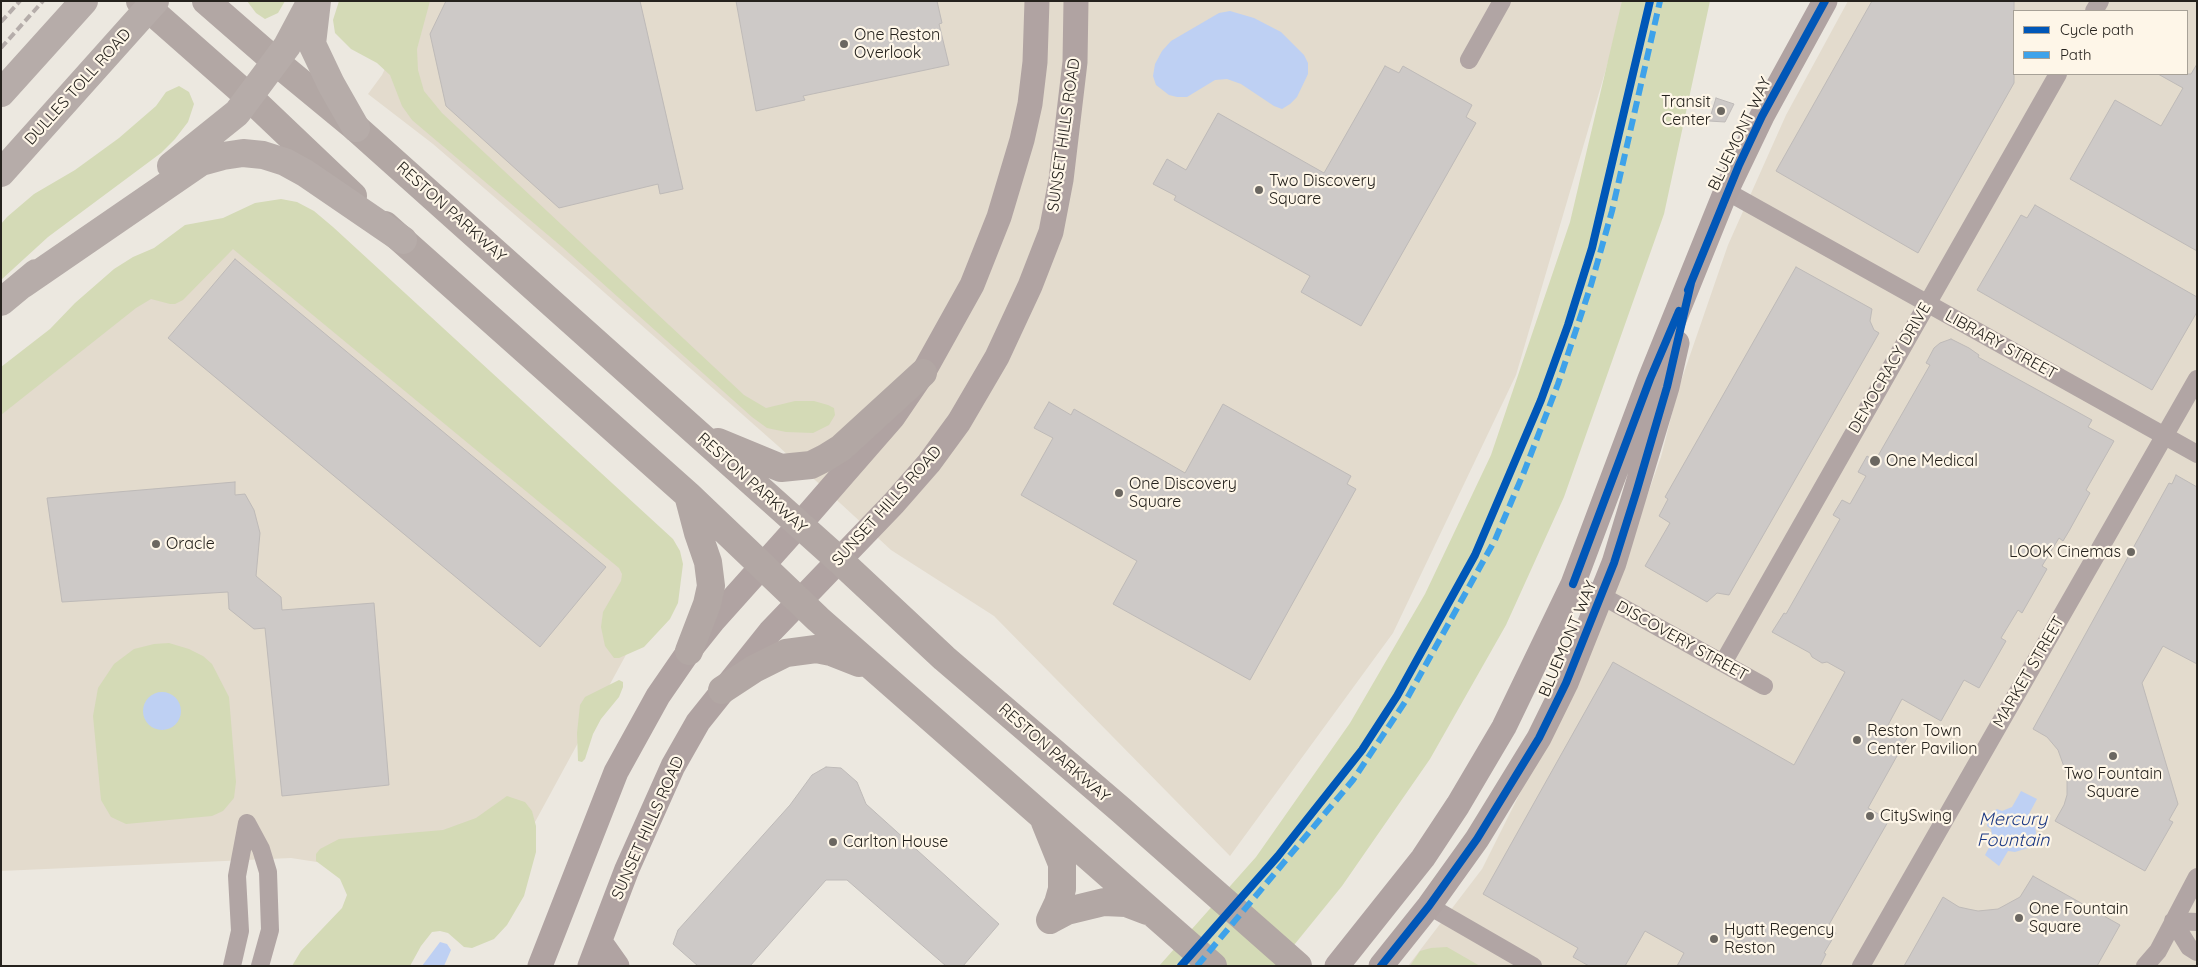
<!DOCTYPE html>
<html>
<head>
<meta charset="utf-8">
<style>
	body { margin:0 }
	#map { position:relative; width:2198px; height:967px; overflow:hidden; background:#ece8e0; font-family:Quicksand,sans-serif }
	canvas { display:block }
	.frame { position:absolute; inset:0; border:2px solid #25221d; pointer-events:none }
	.legend { position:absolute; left:2013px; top:10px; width:175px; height:65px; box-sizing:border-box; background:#fef6e8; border:1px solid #a7a197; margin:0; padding:6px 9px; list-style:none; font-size:15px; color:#25221d }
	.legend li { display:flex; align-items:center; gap:10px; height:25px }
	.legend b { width:25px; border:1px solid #a7a197 }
</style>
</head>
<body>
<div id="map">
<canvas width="2198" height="967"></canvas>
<div class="frame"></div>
<ul class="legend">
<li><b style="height:6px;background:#0057b8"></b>Cycle path</li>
<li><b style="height:6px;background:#3ea2ea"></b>Path</li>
</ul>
</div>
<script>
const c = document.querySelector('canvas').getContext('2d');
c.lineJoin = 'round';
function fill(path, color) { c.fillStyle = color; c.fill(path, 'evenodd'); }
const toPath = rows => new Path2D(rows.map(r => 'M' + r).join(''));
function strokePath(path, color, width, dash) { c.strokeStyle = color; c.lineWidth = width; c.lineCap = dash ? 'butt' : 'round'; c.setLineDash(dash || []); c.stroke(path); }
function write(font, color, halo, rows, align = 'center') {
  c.font = font + ' Quicksand,sans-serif'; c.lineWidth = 4.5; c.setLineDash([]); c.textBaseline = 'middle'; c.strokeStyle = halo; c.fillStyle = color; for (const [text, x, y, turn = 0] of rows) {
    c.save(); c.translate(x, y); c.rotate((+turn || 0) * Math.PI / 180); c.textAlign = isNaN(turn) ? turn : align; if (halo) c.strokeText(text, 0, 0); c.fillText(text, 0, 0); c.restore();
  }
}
const built = toPath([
	[417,1,1626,1,1516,375,1393,633,1230,856,994,616,891,550,777,445,588,278,433,144,368,94,382,75],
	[1848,1,2197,1,2197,966,1408,966,1482,869,1592,649,1661,457,1678,390,1728,245,1786,115],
	[2014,11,2187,11,2187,74,2014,74],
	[249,207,671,572,498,890,291,858,1,871,1,386]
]);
const green = toPath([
	[247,1,285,1,278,13,265,19,256,13],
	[339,1,430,1,417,49,418,70,424,91,442,113,744,395,766,408,795,401,814,401,828,405,834,408,835,415,829,425,813,433,786,432,767,428,752,417,562,247,412,120,402,106,390,75,377,63,351,49,335,33,333,20],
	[1622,1,1710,1,1664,214,1564,497,1506,625,1430,759,1342,886,1277,966,1159,966,1256,857,1350,723,1425,594,1491,455,1570,222],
	[179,86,189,92,194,104,188,122,175,139,161,153,48,237,1,280,1,224,7,217,34,194,75,170,119,138,156,106,166,92],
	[281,199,297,202,314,211,333,227,673,539,680,551,683,564,678,603,670,619,644,647,619,658,614,658,605,646,601,627,603,612,621,581,622,574,619,568,233,249,183,300,175,304,170,304,151,299,136,308,1,415,1,367,50,329,75,303,114,269,133,257,154,248,185,225,223,218,255,203],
	[169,643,189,649,203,656,212,664,229,697,236,782,234,798,223,811,212,816,126,824,111,817,101,800,93,716,98,688,114,664,134,649,154,644],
	[619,680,623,682,623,687,619,697,601,719,593,734,585,759,582,762,578,761,577,733,580,705,585,697],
	[507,796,525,802,532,811,536,826,536,852,524,896,507,925,494,939,472,948,464,947,448,933,440,931,432,932,421,946,410,966,292,966,301,951,342,908,347,895,340,879,316,861,316,854,320,849,339,839,443,830,476,818],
	[1447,947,1480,966,1410,966,1420,951,1431,948]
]);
const water = toPath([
	[1230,11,1254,18,1281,32,1304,55,1308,63,1308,74,1297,97,1290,104,1282,109,1274,106,1241,84,1227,79,1215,80,1187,97,1177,97,1169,95,1156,85,1153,76,1155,64,1162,51,1171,41,1219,13],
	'143 711a19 19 0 1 1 38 0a19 19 0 1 1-38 0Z',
	[2021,791,2037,799,2029,814,2035,825,2036,833,2034,841,2028,848,2015,852,2008,851,1999,866,1985,855,1993,840,1991,829,1987,826,1987,815,1997,809,2002,811,2012,807],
	[440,942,447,944,451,950,444,966,422,966]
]);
const building = toPath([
	[446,1,640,1,683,189,660,194,658,184,559,208,446,106,430,34,446,1],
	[736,1,937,1,942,23,939,24,949,65,803,96,805,100,756,111,736,1],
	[1872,1,2014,1,2014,83,1918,253,1776,171,1872,1],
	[2197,64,2197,251,2070,179,2115,100,2161,126,2183,88,2158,74,2191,74,2197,64],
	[1385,66,1399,73,1403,66,1472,105,1466,117,1476,123,1361,326,1301,292,1310,276,1174,200,1176,196,1153,184,1167,159,1186,170,1218,113,1324,173,1385,66],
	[1716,98,1734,104,1725,122,1709,121,1716,98],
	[2035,205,2197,297,2197,312,2152,390,1977,290,2021,215,2027,218,2035,205],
	[235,259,606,567,540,647,168,338,235,259],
	[1796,267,1872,309,1870,321,1874,330,1879,333,1729,595,1717,593,1707,602,1645,566,1670,523,1659,516,1668,499,1665,497,1796,267],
	[1951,339,1969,348,1979,355,1978,357,2092,420,2088,427,2114,441,2086,490,2090,493,2069,531,2063,541,2059,538,2042,566,2047,569,2022,613,2018,610,2001,638,2006,641,1979,688,1964,680,1941,721,1902,699,1887,727,1907,738,1868,808,1889,820,1827,928,1836,933,1824,953,1826,954,1820,966,1677,966,1684,953,1645,931,1625,966,1589,966,1573,957,1578,948,1483,894,1613,662,1794,765,1845,672,1827,662,1822,663,1812,657,1810,653,1772,632,1784,613,1786,614,1840,519,1833,515,1842,500,1850,504,1866,476,1858,472,1867,456,1875,461,1930,365,1926,363,1934,348,1940,343,1951,339],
	[1049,402,1071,415,1074,409,1185,473,1223,404,1351,476,1347,484,1356,489,1250,680,1113,604,1137,561,1021,495,1053,438,1034,428,1049,402],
	[2176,475,2197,487,2197,664,2163,646,2142,683,2178,804,2169,820,2173,822,2145,871,2055,821,2064,805,2067,795,2067,775,2058,750,2047,737,2033,729,2169,483,2172,484,2176,475],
	[235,482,235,495,245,494,254,510,260,533,256,576,281,597,282,610,374,603,389,785,282,796,265,628,254,629,229,609,228,592,62,602,47,498,235,482],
	[826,767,841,768,857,782,866,804,999,924,963,966,946,966,847,880,826,880,750,966,698,966,673,944,678,930,790,805,812,775,826,767],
	[2033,876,2120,925,2097,966,1904,966,1943,897,1959,907,1968,909,1978,911,1998,909,2020,897,2033,876]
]);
const street = toPath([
	[2094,11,2100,1],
	[1469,60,1502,1],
	[1726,191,2197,454],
	[1573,584,1602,596,1764,686],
	[1723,663,2058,74],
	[247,823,261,849,268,872,270,930,260,966],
	[1429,906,1533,966],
	[2173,921,2189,947,2197,952],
	[2173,921,2197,922],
	[232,966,240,931,237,876,247,823],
	[1861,966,2197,379],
	[2145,966,2158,951,2197,877]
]);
const secondary = toPath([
	[600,942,617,966],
	[540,966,616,772,658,696,689,651,713,621,799,525,893,417,923,373,972,285,999,217,1022,140,1030,104,1035,62,1037,1],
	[590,966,627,869,673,766,698,722,770,632,894,503,929,463,959,422,997,357,1030,286,1051,232,1061,180,1075,62,1076,1],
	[1337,966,1423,858,1458,805,1504,727,1573,584,1650,379,1726,191,1762,116,1825,1],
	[1381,966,1429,906,1477,839,1539,738,1566,683,1614,563,1667,387,1677,343]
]);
const primary = toPath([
	[140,1,250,98,353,196],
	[206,1,276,62,356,128,839,560,944,658,1121,810,1298,966],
	[385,225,688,495,818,619,1213,966],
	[718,442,781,468,811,465,825,458,841,448,923,373],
	[688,495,698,533,708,562,711,586,707,604,689,651],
	[722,690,754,669,786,653,816,649,831,652,859,663],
	[1045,822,1062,864,1062,889,1058,903,1050,920],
	[1050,920,1067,911,1104,902,1126,903,1147,911]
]);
const highway = toPath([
	[317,1,312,44,331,84,356,128],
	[1,93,84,1],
	[171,166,237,113,287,46,311,1],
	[1,173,155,1],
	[22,285,201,162,223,156,243,153,263,155,285,162,305,173,403,240],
	[1,302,36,273]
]);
const rail = toPath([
	[1,22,20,1],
	[1,48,43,1]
]);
const quiet = toPath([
	[1197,966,1353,780,1405,702,1495,540,1524,472,1558,384,1591,285,1612,211,1660,1]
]);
const cycleway = toPath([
	[1688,290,1739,165,1762,116,1825,1],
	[1573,584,1650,379,1679,311],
	[1181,966,1278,856,1362,750,1397,696,1475,555,1541,400,1568,325,1592,248,1650,1],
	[1381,966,1429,906,1477,839,1539,738,1566,683,1614,563,1636,493,1667,387,1691,283]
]);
const markers = [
	[844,44,5,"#6b6761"],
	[1721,111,5,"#6b6761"],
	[1259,190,5,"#6b6761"],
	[1875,461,6,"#6b6761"],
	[1119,493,5,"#6b6761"],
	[156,544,5,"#6b6761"],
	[2131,552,5,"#6b6761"],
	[1857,740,5,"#6b6761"],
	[2113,756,5,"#6b6761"],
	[1870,816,5,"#6b6761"],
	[833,842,5,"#6b6761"],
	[2019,918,5,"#6b6761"],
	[1714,939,5,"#6b6761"]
];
const poiNames = [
	["One Reston",854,35],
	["Overlook",854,53],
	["Transit",1711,102,"right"],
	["Center",1711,120,"right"],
	["Two Discovery",1269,181],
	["Square",1269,199],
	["One Medical",1886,461],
	["One Discovery",1129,484],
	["Square",1129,502],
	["Oracle",166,544],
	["LOOK Cinemas",2121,552,"right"],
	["Reston Town",1867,731],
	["Center Pavilion",1867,749],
	["Two Fountain",2113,774,"center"],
	["Square",2113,792,"center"],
	["CitySwing",1880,816],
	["Carlton House",843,842],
	["One Fountain",2029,909],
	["Square",2029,927],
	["Hyatt Regency",1724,930],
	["Reston",1724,948]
];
const streetNames = [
	["DULLES TOLL ROAD",78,87,-48],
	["BLUEMONT WAY",1740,134,-64],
	["SUNSET HILLS ROAD",1064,135,-82],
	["RESTON PARKWAY",451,212,42],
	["LIBRARY STREET",2001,345,29],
	["DEMOCRACY DRIVE",1890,368,-60],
	["RESTON PARKWAY",752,483,42],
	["SUNSET HILLS ROAD",887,506,-48],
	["BLUEMONT WAY",1568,639,-67],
	["DISCOVERY STREET",1682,641,29],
	["MARKET STREET",2029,672,-60],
	["RESTON PARKWAY",1054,753,41],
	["SUNSET HILLS ROAD",648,828,-66]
];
const waterNames = [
	["Mercury",2013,820],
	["Fountain",2013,841]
];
fill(built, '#e3dbcd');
fill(green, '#d4dab6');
fill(water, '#bed0f3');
fill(building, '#cdc9c7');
strokePath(building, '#bebab8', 1);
strokePath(street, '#b1a5a4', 18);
strokePath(secondary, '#b0a3a2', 25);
strokePath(primary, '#b2a7a4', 28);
strokePath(highway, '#b6aca9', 28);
strokePath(rail, '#b5adaa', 4, [8, 4]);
strokePath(quiet, '#3ea2ea', 6, [12, 6]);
strokePath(cycleway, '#0057b8', 8);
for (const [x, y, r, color] of markers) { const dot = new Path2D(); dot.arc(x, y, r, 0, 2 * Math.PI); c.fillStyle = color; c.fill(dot); strokePath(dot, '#fef6e8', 2); }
write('16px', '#25221d', '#fef6e8', poiNames, 'left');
write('16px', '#25221d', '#fef6e8', streetNames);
write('italic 18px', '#1a3884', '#fef6e8', waterNames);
</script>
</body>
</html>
